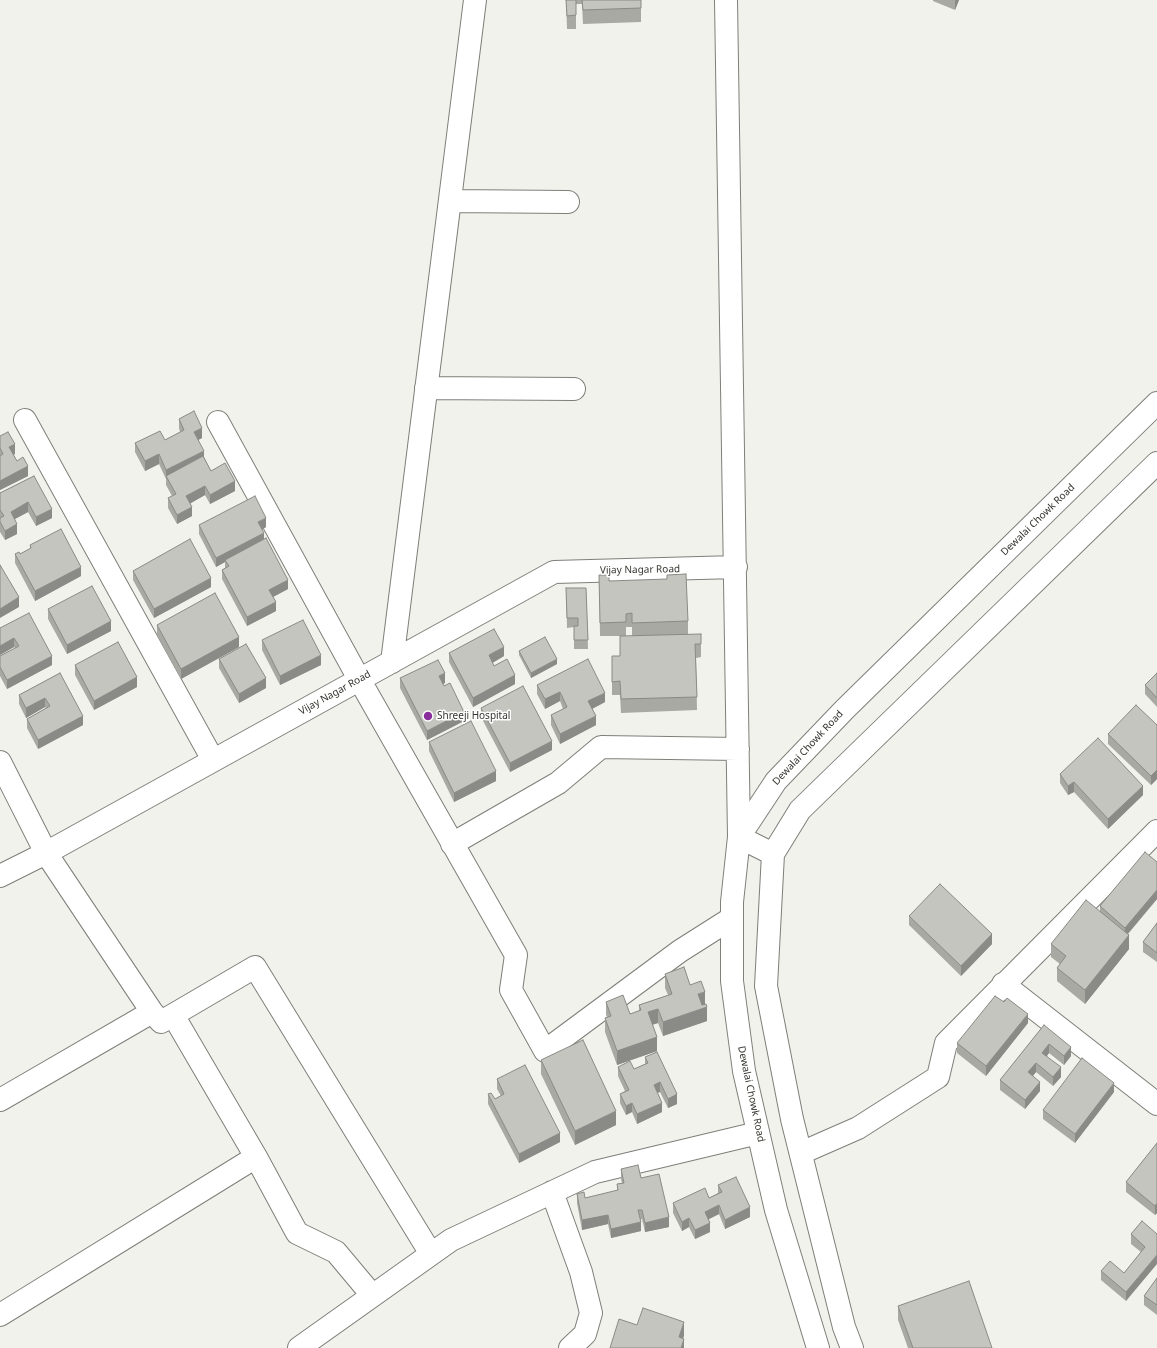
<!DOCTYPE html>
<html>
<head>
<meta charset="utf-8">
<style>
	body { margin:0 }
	canvas { display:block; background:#f2f2ec }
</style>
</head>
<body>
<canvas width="1157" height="1348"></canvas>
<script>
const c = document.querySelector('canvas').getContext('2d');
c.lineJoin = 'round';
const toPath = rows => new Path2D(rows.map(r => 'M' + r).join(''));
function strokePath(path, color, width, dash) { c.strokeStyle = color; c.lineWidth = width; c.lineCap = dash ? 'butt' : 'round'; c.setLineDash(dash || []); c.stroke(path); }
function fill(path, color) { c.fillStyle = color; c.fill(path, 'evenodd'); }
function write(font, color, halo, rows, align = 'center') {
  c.font = font + ' "Noto Sans",sans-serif'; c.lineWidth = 3; c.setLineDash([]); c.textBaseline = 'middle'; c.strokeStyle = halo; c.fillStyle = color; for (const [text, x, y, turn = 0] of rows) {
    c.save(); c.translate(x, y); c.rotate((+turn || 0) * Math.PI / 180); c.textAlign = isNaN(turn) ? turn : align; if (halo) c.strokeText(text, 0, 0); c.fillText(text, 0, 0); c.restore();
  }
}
const minor = toPath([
	[726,0,739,837,773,854],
	[450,201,568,202],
	[426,388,574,389],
	[25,420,213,760],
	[218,422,359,679,516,955,511,990,545,1051,680,951,732,918],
	[392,662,475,0],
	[0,762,46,853,554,572,736,567],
	[452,844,558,783,601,747,738,749],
	[0,876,46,853,152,1012,161,1022,255,967,431,1254],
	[1003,984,1157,1104],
	[173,1015,256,1157],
	[0,1100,152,1012],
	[801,1153,858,1128,938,1077,946,1043,1157,831],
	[552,1192,581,1272,591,1313,585,1334,570,1348],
	[0,1315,256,1157,297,1233,336,1252,372,1295],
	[299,1348,451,1240,595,1172,758,1133]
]);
const major = toPath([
	[818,1348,776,1210,744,1071,732,981,732,902,739,837,776,781,845,709,1157,403],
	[852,1348,844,1327,792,1119,766,986,773,854,800,810,1157,463]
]);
const wall = toPath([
	[566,0,641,0,641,22,583,24,582,4,576,4,576,29,567,29],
	[933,0,959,0,955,10,933,1],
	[179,419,202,438,198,440,204,457,211,471,235,491,210,504,205,495,190,503,192,516,177,524,168,508,168,498,172,496,166,485,166,479,159,464,145,471,135,452,135,443,165,440,180,432,179,428],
	[0,436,15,454,13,455,17,461,28,476,0,490],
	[34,476,52,518,36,526,28,512,15,519,17,534,5,540,0,532,0,493],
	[199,525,266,527,262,530,264,540,288,589,273,597,276,611,247,626,222,579,222,570,225,568,225,562,216,567,199,534],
	[30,545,81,576,35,601,15,563,15,554,20,554,30,549],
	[133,571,211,587,154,618,133,580],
	[599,575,688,621,688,634,701,644,701,657,696,658,697,710,621,713,620,695,612,695,612,656,620,656,620,636,632,636,632,627,626,627,626,636,600,636],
	[566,588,586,588,588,649,574,649,574,627,567,628],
	[48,609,111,631,67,654,48,619],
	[157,625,239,647,181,679,157,635],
	[0,628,52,665,7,689,0,676,0,656,15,648,14,647,0,655],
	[262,640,321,665,280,685,262,650],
	[519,651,557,664,531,678,519,655],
	[449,653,504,656,492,663,494,666,515,684,473,707,449,662],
	[219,659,266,688,239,703,219,668],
	[75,665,137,687,94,710,75,675],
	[60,673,83,725,38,749,27,728,27,719,46,708,45,707,26,718,19,704,19,695],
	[1157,673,1157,707,1145,694,1145,685],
	[400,678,445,683,443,684,464,721,427,740,400,688],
	[537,685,605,702,592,709,596,725,560,744,551,725,551,715,563,709,560,701,545,709,537,694],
	[481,708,552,750,510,772,481,717],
	[1157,725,1157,779,1151,785,1108,744,1108,734],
	[429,742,496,781,454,802,429,751],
	[1060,774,1143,795,1108,829,1074,792,1068,795,1060,783],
	[1157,862,1157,899,1128,934,1129,949,1085,1004,1057,981,1057,968,1060,964,1051,957,1051,944,1100,911,1100,906],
	[909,916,992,944,961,976,909,925],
	[1157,923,1157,962,1143,952,1143,942],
	[665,974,690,985,705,1005,707,1021,663,1036,658,1023,652,1025,657,1051,617,1065,605,1032,605,1018,607,1017,606,1015,606,1002,630,1014,639,1011,639,1005,668,995,665,988],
	[1028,1023,986,1076,957,1053,957,1043],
	[1044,1025,1071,1056,1064,1065,1049,1053,1047,1056,1061,1077,1053,1086,1036,1072,1033,1076,1040,1091,1025,1109,1000,1090,1000,1080],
	[645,1057,677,1104,668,1108,660,1092,657,1093,662,1112,637,1124,632,1112,626,1115,620,1103,620,1094,625,1091,618,1076,618,1067,634,1069,645,1064],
	[541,1060,616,1125,575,1145,541,1074],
	[497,1079,560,1142,519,1163,488,1104,488,1094,495,1099,501,1096,497,1089],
	[1114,1092,1075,1143,1043,1119,1043,1110],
	[1157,1143,1157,1213,1155,1215,1126,1192,1126,1182],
	[621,1169,641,1178,669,1227,645,1232,642,1219,640,1219,641,1231,611,1238,608,1224,582,1230,577,1203,577,1194,585,1198,617,1191,617,1184,622,1183,621,1179],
	[718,1185,750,1217,725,1229,719,1214,709,1219,710,1232,695,1239,689,1227,682,1231,673,1213,673,1203,709,1198,718,1193],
	[1131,1234,1157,1234,1126,1301,1101,1280,1101,1271,1124,1273,1141,1252,1131,1244],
	[1157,1278,1157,1315,1144,1305,1144,1296],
	[898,1306,992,1348,908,1348,898,1320]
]);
const shadedWall = toPath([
	[955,0,959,0,955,10],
	[202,428,202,438,194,442,194,432],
	[15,444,15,454,9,457,9,447],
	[204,451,204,460,166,476,166,479,166,470],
	[159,454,159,464,145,471,145,461],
	[28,466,28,476,0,490,0,481],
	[235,481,235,491,210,504,210,495],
	[205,486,205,495,186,506,186,496],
	[28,502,28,512,11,521,11,512],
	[192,507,192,516,177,524,177,515],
	[52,509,52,518,36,526,36,517],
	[266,518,266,527,258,532,258,522],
	[17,524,17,534,5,540,5,531],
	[264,533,264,542,225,560,225,562,216,567,216,558],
	[81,567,81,576,35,601,35,591],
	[211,578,211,587,154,618,154,609],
	[288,580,288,589,269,599,269,590],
	[19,597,19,607,0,618,0,609],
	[276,602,276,611,247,626,247,617],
	[111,621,111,631,67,654,67,645],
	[239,637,239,647,181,679,181,669],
	[14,638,14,647,0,655,0,646],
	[504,647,504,656,489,665,489,655],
	[321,655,321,665,280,685,280,676],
	[52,656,52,665,7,689,7,680],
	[557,659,557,664,531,678,531,673],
	[445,673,445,683,439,686,439,676],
	[515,675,515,684,473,707,473,698],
	[137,677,137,687,94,710,94,701],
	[266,678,266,688,239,703,239,694],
	[560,692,560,701,545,709,545,699],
	[605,693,605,702,588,711,588,701],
	[45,698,45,707,26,718,26,708],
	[464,712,464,721,427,740,427,731],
	[83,716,83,725,38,749,38,740],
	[596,716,596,725,560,744,560,734],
	[552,741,552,750,510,772,510,763],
	[1157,770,1157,779,1151,785,1151,776],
	[496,771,496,781,454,802,454,793],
	[1074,782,1074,792,1068,795,1068,786],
	[1143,786,1143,795,1108,829,1108,819],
	[1157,890,1157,899,1125,937,1125,928],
	[992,934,992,944,961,976,961,966],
	[1129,935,1129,949,1085,1004,1085,990],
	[705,992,705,1005,698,1008,698,994],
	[707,1007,707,1021,663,1036,663,1022],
	[658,1009,658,1023,648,1026,648,1012],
	[1028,1014,1028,1023,986,1076,986,1066],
	[657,1037,657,1051,617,1065,617,1051],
	[1049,1044,1049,1053,1042,1062,1042,1053],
	[1071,1047,1071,1056,1064,1065,1064,1056],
	[1036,1063,1036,1072,1028,1082,1028,1072],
	[1061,1067,1061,1077,1053,1086,1053,1077],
	[660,1082,660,1092,654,1094,654,1085],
	[1040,1082,1040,1091,1025,1109,1025,1100],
	[1114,1083,1114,1092,1075,1143,1075,1134],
	[677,1094,677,1104,668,1108,668,1099],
	[632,1103,632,1112,626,1115,626,1106],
	[662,1103,662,1112,637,1124,637,1114],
	[616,1111,616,1125,575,1145,575,1131],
	[560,1133,560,1142,519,1163,519,1154],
	[1157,1203,1157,1213,1155,1215,1155,1206],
	[719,1205,719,1214,705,1221,705,1212],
	[750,1207,750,1217,725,1229,725,1220],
	[608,1215,608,1224,582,1230,582,1220],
	[669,1217,669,1227,645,1232,645,1223],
	[689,1218,689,1227,682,1231,682,1222],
	[641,1222,641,1231,611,1238,611,1229],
	[710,1223,710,1232,695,1239,695,1230],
	[1157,1255,1157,1264,1126,1301,1126,1292],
	[684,1322,684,1336,680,1348,679,1337],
	[684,1339,684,1348,681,1348]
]);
const building = toPath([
	[566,0,576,0,576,15,567,16,566,0],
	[582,0,641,0,641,8,583,10,582,0],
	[194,411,202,428,194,432,204,451,166,470,159,454,145,461,135,443,160,431,165,440,184,430,179,419,194,411],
	[8,432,15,444,9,447,17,461,23,457,28,466,0,481,0,456,3,454,0,448,0,436,8,432],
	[203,456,211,471,225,463,235,481,210,495,205,486,186,496,192,507,177,515,168,498,176,494,166,476,203,456],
	[34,476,52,509,36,517,28,502,11,512,17,524,5,531,0,522,0,518,4,516,0,510,0,493,34,476],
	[255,496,266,518,258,522,264,533,216,558,199,525,255,496],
	[61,529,81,567,35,591,15,554,19,552,20,554,31,548,30,545,61,529],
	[266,538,288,580,269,590,276,602,247,617,222,570,229,566,225,560,266,538],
	[190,539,211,578,154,609,133,571,190,539],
	[0,565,19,597,0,609,0,565],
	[686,574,688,621,632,623,632,613,626,614,626,622,600,623,599,575,609,575,609,581,667,579,667,575,686,574],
	[92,586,111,621,67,645,48,609,92,586],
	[566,588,586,588,588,640,574,640,574,626,578,626,578,618,567,618,566,588],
	[215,593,239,637,181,669,157,625,215,593],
	[29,613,52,656,7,680,0,667,0,656,19,646,14,638,0,646,0,628,29,613],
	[303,620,321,655,280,676,262,640,303,620],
	[494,629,504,647,489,655,494,666,507,659,515,675,473,698,449,653,494,629],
	[701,634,701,644,695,644,697,697,621,699,620,681,612,682,612,656,620,656,620,636,701,634],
	[545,637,557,659,531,673,519,651,545,637],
	[118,642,137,677,94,701,75,665,118,642],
	[246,644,266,678,239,694,219,659,246,644],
	[588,659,605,693,588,701,596,716,560,734,551,715,567,707,560,692,545,699,537,685,588,659],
	[438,660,445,673,439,676,444,686,450,683,464,712,427,731,400,678,438,660],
	[60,673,83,716,38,740,27,719,50,706,45,698,26,708,19,695,60,673],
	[1157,673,1157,698,1145,685,1157,673],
	[523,686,552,741,510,763,481,708,523,686],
	[1136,705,1157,725,1157,770,1151,776,1108,734,1136,705],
	[471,721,496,771,454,793,429,742,471,721],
	[1098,738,1143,786,1108,819,1074,782,1068,786,1060,774,1098,738],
	[1145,852,1157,862,1157,890,1125,928,1100,906,1145,852],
	[940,884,992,934,961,966,909,916,940,884],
	[1086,900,1129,935,1085,990,1057,968,1066,956,1051,944,1086,900],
	[1157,923,1157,953,1143,942,1157,923],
	[684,967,690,985,701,981,705,992,698,994,702,1005,706,1004,707,1007,663,1022,658,1009,648,1012,657,1037,617,1051,605,1018,611,1016,606,1002,623,995,630,1014,641,1010,639,1005,672,994,665,974,684,967],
	[995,996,1004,1002,1007,998,1028,1014,986,1066,957,1043,995,996],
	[1044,1025,1071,1047,1064,1056,1049,1044,1042,1053,1061,1067,1053,1077,1036,1063,1028,1072,1040,1082,1025,1100,1000,1080,1044,1025],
	[583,1040,616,1111,575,1131,541,1060,583,1040],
	[657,1052,677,1094,668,1099,660,1082,654,1085,662,1103,637,1114,632,1103,626,1106,620,1094,629,1090,618,1067,630,1061,634,1069,648,1063,645,1057,657,1052],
	[1082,1058,1114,1083,1075,1134,1043,1110,1082,1058],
	[525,1065,560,1133,519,1154,488,1094,491,1093,495,1099,504,1094,497,1079,525,1065],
	[1157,1143,1157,1203,1155,1206,1126,1182,1157,1143],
	[638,1165,641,1178,659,1174,669,1217,645,1223,642,1210,638,1210,641,1222,611,1229,608,1215,582,1220,577,1194,584,1192,585,1198,618,1190,617,1184,624,1183,621,1169,638,1165],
	[736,1177,750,1207,725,1220,719,1205,705,1212,710,1223,695,1230,689,1218,682,1222,673,1203,705,1188,709,1198,722,1192,718,1185,736,1177],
	[1142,1221,1157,1234,1157,1255,1126,1292,1101,1271,1110,1261,1124,1273,1145,1247,1131,1234,1142,1221],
	[1157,1278,1157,1305,1144,1296,1157,1278],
	[969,1281,992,1348,913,1348,898,1306,969,1281],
	[643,1308,684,1322,679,1337,684,1339,681,1348,610,1348,619,1319,637,1325,643,1308]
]);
const markers = [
	[428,716,5,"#882d99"]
];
const streetNames = [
	["Dewalai Chowk Road",1038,520,-44],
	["Vijay Nagar Road",640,570,-1],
	["Vijay Nagar Road",335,693,-29],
	["Dewalai Chowk Road",808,748,-47],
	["Dewalai Chowk Road",751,1094,78]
];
const poiNames = [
	["Shreeji Hospital",437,716]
];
strokePath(minor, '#7f7f7a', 24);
strokePath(major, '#7f7f7a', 24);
strokePath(minor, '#fff', 22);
strokePath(major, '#fff', 22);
fill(wall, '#a9a9a4');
fill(shadedWall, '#8a8a86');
fill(building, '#c5c5bf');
strokePath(building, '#8a8a86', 1);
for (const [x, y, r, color] of markers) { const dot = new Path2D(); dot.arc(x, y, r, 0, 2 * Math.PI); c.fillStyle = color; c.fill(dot); strokePath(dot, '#fffffe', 1.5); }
write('10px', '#343432', '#fffffe', streetNames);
write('10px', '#343432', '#fffffe', poiNames, 'left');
</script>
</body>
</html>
